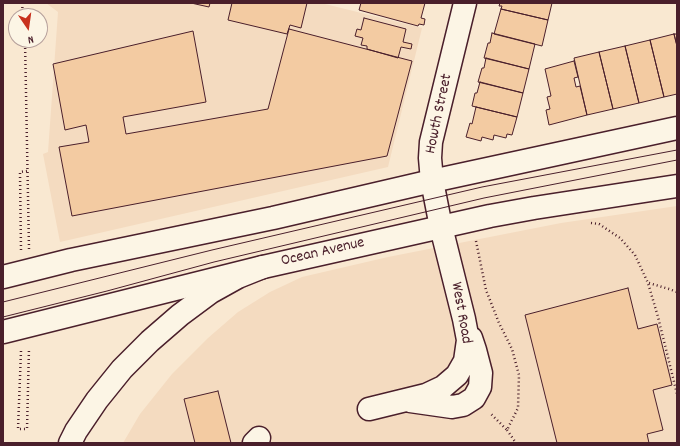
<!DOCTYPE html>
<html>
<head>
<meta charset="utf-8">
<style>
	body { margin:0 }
	#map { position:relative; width:680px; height:446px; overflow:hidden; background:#f9e8d1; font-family:Dekko,sans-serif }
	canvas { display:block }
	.frame { position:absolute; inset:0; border:4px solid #4a1f2b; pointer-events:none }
	.north { position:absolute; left:8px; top:8px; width:40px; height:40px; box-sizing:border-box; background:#fcf5e5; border:1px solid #b59f9b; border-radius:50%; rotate:167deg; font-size:11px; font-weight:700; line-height:16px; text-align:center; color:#4a1f2b }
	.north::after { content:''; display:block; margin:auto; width:14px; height:18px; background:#c8321e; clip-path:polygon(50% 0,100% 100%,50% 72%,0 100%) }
</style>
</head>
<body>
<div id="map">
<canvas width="680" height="446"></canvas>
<div class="frame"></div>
<div class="north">N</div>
</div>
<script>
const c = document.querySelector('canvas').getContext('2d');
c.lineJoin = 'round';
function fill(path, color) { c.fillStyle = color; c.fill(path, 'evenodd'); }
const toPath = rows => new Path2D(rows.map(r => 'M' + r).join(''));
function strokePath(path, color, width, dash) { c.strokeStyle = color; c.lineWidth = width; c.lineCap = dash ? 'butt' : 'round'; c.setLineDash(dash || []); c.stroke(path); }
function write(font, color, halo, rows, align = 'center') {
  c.font = font + ' Dekko,sans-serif'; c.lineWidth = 4; c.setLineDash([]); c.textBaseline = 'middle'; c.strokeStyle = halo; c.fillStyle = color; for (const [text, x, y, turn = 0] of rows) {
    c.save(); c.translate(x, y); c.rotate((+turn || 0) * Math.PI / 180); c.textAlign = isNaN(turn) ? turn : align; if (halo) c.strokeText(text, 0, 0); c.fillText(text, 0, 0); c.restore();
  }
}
const built = toPath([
	[46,3,321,3,422,28,388,167,60,242,43,154,48,152,58,12],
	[677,206,677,443,123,443,140,414,172,374,208,338,238,312,270,292,302,277,388,257,561,223]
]);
const building = toPath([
	[191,3,210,3,209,7,191,3],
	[232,3,307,3,301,28,290,25,287,34,228,20,232,3],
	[361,3,425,3,421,18,425,19,424,25,419,24,418,26,359,10,361,3],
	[500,3,552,3,548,20,501,9,502,6,499,6,500,3],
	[501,9,548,20,542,46,494,34,501,9],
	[364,18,406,29,403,42,412,44,411,49,401,47,398,58,367,49,367,46,361,45,363,38,355,36,357,29,361,30,364,18],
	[289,29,412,61,387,156,72,216,59,147,89,142,86,125,65,130,53,64,193,31,206,102,123,117,126,134,268,109,289,29],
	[492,33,535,44,529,69,484,58,488,43,490,43,492,33],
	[674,34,677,46,677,94,664,97,650,40,674,34],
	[674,34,677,34,677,46,674,34],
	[650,40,664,97,639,103,625,46,650,40],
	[625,46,639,103,613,109,599,52,625,46],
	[599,52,613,109,587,115,574,58,599,52],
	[486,58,529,69,523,93,478,82,482,68,484,68,486,58],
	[574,61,578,77,574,78,576,87,580,86,587,115,549,125,546,110,550,109,547,97,551,96,545,69,574,61],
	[480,82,523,93,517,117,472,106,475,93,477,93,480,82],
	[476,107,517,117,512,135,507,134,506,138,494,135,493,140,482,137,481,141,466,137,470,123,472,124,476,107],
	[628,288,638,329,657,324,672,385,653,390,663,430,647,434,649,443,557,443,525,315,628,288],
	[218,391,231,443,195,443,184,399,218,391]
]);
const path = toPath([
	[22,3,23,16],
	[25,40,29,249],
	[591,223,599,224,620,238,635,255,648,283,658,317,677,394],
	[476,241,486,290,499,323,512,349,519,375,518,408,507,430,490,413],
	[21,250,20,172,27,171],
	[649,283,669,289,677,292],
	[21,351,18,429,27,429,29,348],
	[507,430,516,443]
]);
const minor = toPath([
	[410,401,452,407,463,405,474,398,480,387,481,373,475,350,471,338],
	[369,409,426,395,443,387,457,375,465,361,468,340,464,319,441,227,432,181,430,158,431,142,465,3],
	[254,443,259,438]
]);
const major = toPath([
	[3,277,71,260,273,218,432,181,677,128],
	[3,332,263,267,441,227,490,216,534,208,677,186]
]);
const highway = toPath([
	[70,443,76,431,97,400,122,369,150,341,180,315,211,292,238,277,263,267]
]);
const tram = toPath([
	[3,302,212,250,482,187,677,150],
	[3,317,107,291,214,262,484,198,677,160]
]);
const streetNames = [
	["Howth Street",440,114,-78],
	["Ocean Avenue",323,253,-13],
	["West Road",460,313,80]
];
fill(built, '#f4dbc0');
fill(building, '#f3cba2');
strokePath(building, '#4a1f2b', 1);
strokePath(minor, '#4a1f2b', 25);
strokePath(major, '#4a1f2b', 25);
strokePath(highway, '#4a1f2b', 25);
strokePath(path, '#4a1f2b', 2.5, [1, 3]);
strokePath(minor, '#fcf5e5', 22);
strokePath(major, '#fcf5e5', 22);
strokePath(highway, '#fcf5e5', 22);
strokePath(tram, '#4a1f2b', 1);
write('16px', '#4a1f2b', '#fcf5e5', streetNames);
</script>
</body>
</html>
